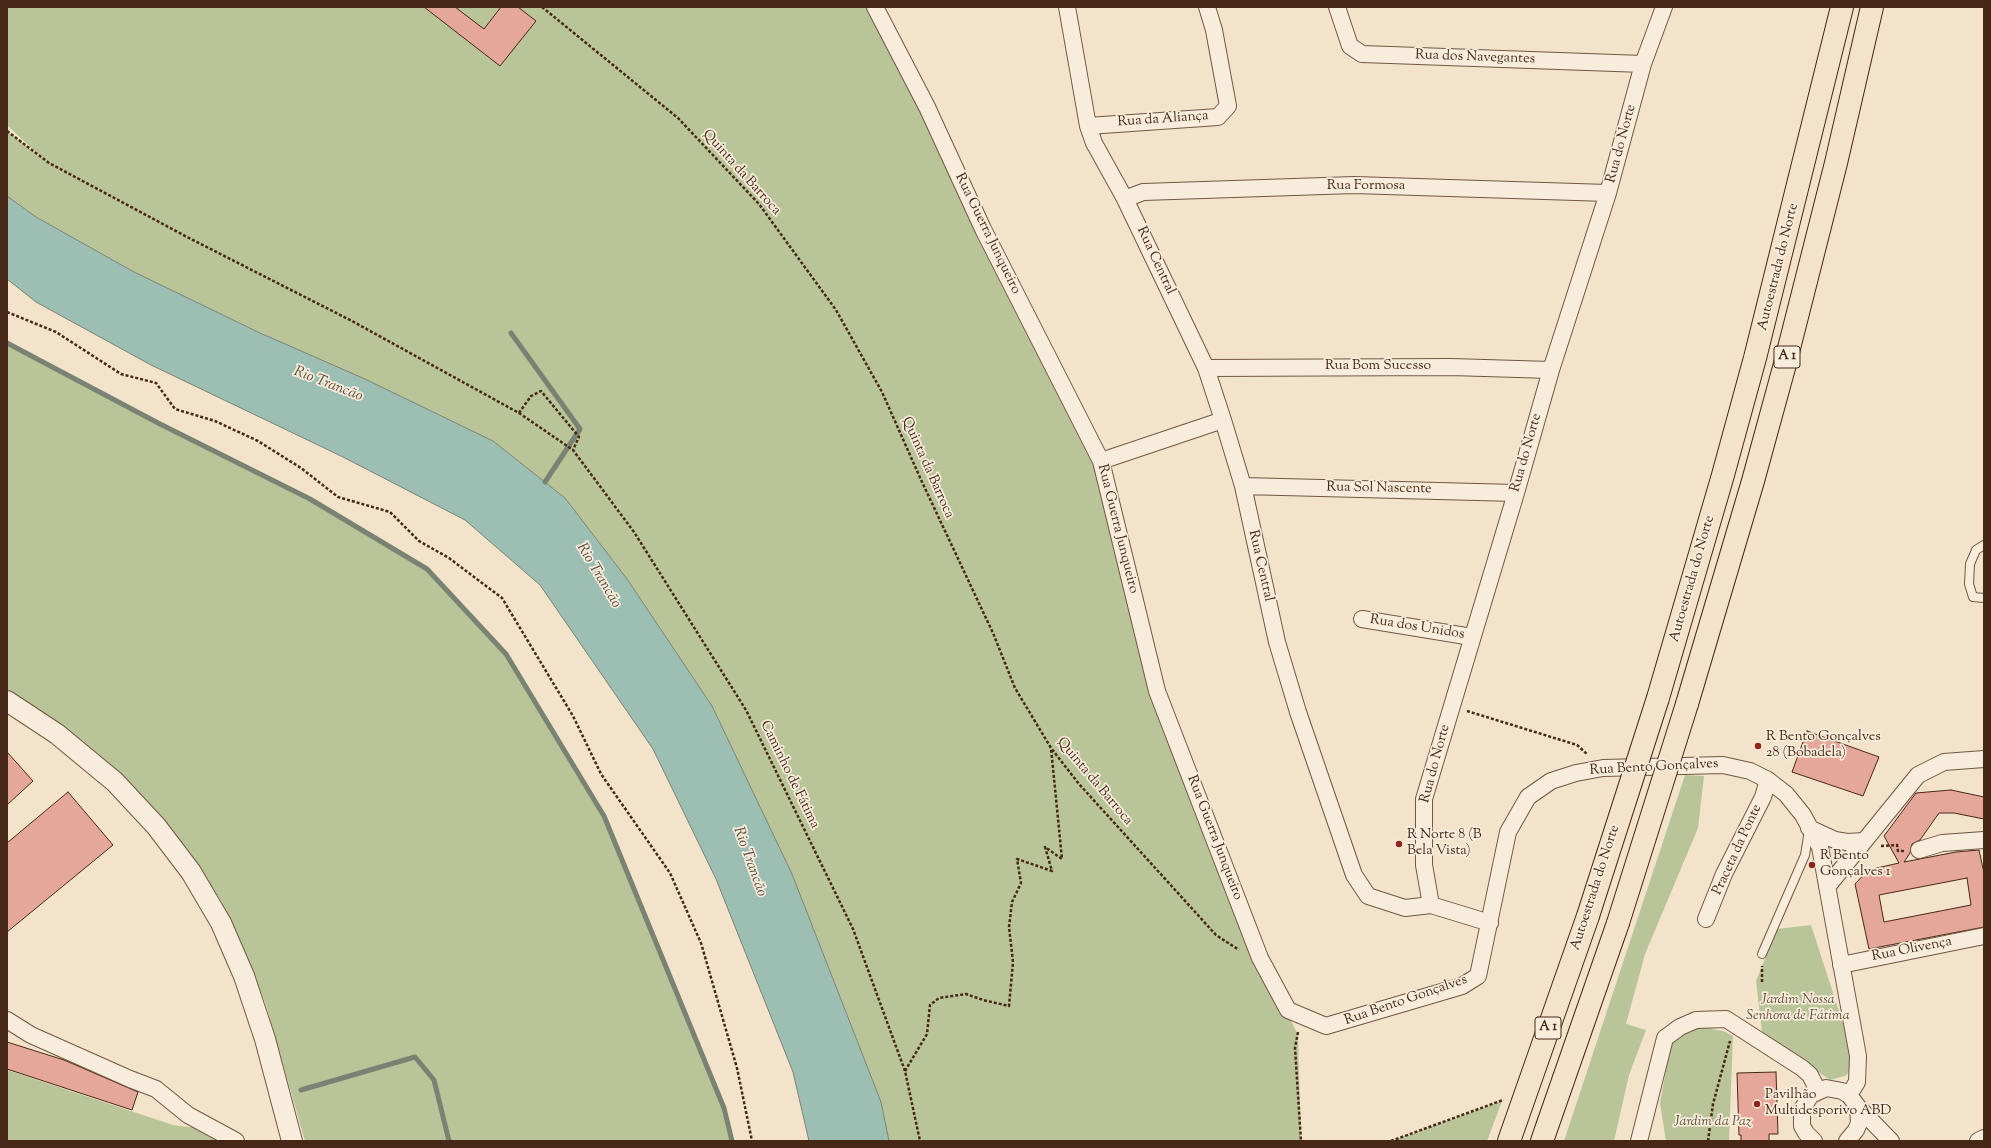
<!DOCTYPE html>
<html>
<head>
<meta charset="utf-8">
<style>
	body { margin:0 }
	#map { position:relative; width:1991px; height:1148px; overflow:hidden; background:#f4e3cb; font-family:"Sorts Mill Goudy",serif }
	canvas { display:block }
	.frame { position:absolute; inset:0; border:8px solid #472715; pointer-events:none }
</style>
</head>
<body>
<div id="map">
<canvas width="1991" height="1148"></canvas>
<div class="frame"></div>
</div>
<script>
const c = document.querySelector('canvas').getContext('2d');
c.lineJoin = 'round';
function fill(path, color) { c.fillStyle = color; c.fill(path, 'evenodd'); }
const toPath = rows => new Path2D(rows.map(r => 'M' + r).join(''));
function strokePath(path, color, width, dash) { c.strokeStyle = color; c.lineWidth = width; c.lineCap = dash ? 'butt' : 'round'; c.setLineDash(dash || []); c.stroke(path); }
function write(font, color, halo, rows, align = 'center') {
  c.font = font + ' "Sorts Mill Goudy",serif'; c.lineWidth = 3.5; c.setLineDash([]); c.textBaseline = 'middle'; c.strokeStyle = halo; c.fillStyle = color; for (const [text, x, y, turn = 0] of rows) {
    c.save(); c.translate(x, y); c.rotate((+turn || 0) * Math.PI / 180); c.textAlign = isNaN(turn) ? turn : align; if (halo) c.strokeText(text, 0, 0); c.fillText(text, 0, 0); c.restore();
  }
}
const green = toPath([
	[7,7,875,7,1101,461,1157,691,1260,958,1298,1035,1301,1141,889,1141,881,1102,792,874,712,706,627,579,565,498,493,441,365,379,260,333,134,272,36,217,7,196,7,131,43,159,7,125],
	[7,343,160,424,310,499,427,569,506,654,604,816,724,1108,732,1141,305,1141,266,1005,243,946,220,899,180,842,134,787,116,769,75,737,7,691],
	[1685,775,1704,776,1698,828,1645,954,1626,1024,1646,1030,1629,1075,1614,1141,1564,1141],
	[1811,925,1849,1042,1851,1070,1845,1076,1830,1080,1762,1032,1756,981,1777,929],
	[1696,1026,1723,1031,1733,1036,1729,1141,1666,1141,1660,1103,1672,1038],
	[7,1070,173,1125,205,1129,219,1141,7,1141],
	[1502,1101,1487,1141,1391,1141]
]);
const water = toPath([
	[7,196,36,217,134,272,260,333,365,379,493,441,565,498,627,579,712,706,792,874,881,1102,889,1141,809,1141,793,1072,716,879,653,749,540,585,465,520,343,457,151,365,36,302,7,279,7,196]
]);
const stream = toPath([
	[511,333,580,429,545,482],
	[7,343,160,424,310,499,427,569,506,654,604,816,724,1108,732,1141],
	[301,1090,415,1057,434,1080,449,1141]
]);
const building = toPath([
	[424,7,455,7,484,29,501,7,518,7,536,21,500,66,424,7],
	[1807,731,1879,757,1863,796,1792,772,1807,731],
	[7,752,33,781,7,805,7,752],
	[1951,790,1984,797,1984,819,1954,813,1939,813,1920,840,1912,844,1910,853,1904,862,1956,852,1979,850,1984,873,1984,927,1869,949,1855,884,1868,870,1899,863,1884,836,1916,793,1951,790],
	[1967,878,1971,905,1884,922,1879,895,1967,878],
	[68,792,113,845,7,932,7,843,68,792],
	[7,1042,64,1060,138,1092,132,1110,7,1069,7,1042],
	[1776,1072,1778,1134,1769,1134,1769,1141,1741,1141,1741,1135,1739,1135,1737,1073,1776,1072]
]);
const path = toPath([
	[542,7,678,118,759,204,836,310,882,392,922,482,993,633,1015,688,1051,748,1079,784,1216,935,1239,950],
	[7,131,49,163,189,238,352,321,519,413,573,450,634,532,746,710,853,929,905,1071,920,1141],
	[7,312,56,332,121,374,156,383,175,409,215,421,258,441,301,468,338,497,390,512,419,541,449,558,502,598,573,716,601,774,670,873,701,943,737,1068,752,1141],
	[519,413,531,396,541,391,579,437,573,450],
	[1467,711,1577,745,1587,754],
	[1881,846,1897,845,1898,851,1904,851],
	[1762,982,1762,966],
	[1298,1032,1295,1048,1301,1141],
	[905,1071,927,1034,930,1005,939,998,966,994,983,1000,1009,1006,1013,962,1009,927,1012,902,1021,883,1017,859,1052,871,1045,847,1062,859,1051,748],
	[1391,1141,1503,1100],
	[1708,1141,1713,1104,1730,1041]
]);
const service = toPath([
	[1984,545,1976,550,1970,564,1969,584,1973,597,1984,598],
	[1762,954,1805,855,1809,830]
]);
const minor = toPath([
	[875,7,927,107,983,229,1101,461,1157,691,1260,958,1288,1010,1326,1026,1462,986,1478,976,1508,832,1528,797,1551,781,1576,773,1603,768,1723,765,1750,771,1768,780,1786,794,1803,815,1820,847,1858,1056,1857,1082,1849,1095],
	[1067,7,1088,126,1094,143,1125,199,1206,368,1223,420,1243,486,1277,642,1298,712,1354,875,1368,896,1405,908,1431,905,1490,923],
	[1337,7,1350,46,1362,54,1643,64],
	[1088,126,1218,117,1228,106,1214,30,1207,7],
	[1125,199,1143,192,1354,185,1608,193],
	[1206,368,1451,367,1551,370],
	[1101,461,1223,420],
	[1243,486,1516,493],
	[1362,619,1472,637],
	[1809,828,1835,840,1847,842,1864,841],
	[1919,850,1942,843,1984,840],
	[1827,887,1918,775,1944,762,1984,759],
	[1431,905,1424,865,1424,799,1516,493,1551,370,1608,193,1643,64,1664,7],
	[1706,919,1724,874,1763,797,1768,780],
	[1841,965,1984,936],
	[7,1020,31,1035,130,1079,156,1089,188,1115,236,1141],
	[1858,1107,1891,1141],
	[1639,1141,1665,1038,1680,1027,1696,1020,1726,1019,1802,1068,1810,1075,1818,1091],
	[1814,1141,1806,1133,1802,1126,1802,1109,1811,1095,1826,1088,1842,1091,1849,1095,1858,1107,1859,1123,1856,1130,1847,1141],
	[1978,1141,1984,1138]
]);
const tertiary = toPath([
	[7,701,57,734,115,782,156,826,191,872,221,923,244,976,265,1039,292,1141]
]);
const motorway = toPath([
	[1658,698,1723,475,1755,358,1842,7],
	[1687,704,1753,481,1785,364,1836,163,1872,7],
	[1509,1141,1588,916],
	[1542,1141,1618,923]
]);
const motorwayBridge = toPath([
	[1588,916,1658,698],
	[1618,923,1687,704]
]);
const markers = [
	[1758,746,4,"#8f2418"],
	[1399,844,4,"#8f2418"],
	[1812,865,4,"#8f2418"],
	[1757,1104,4,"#8f2418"]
];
const shields = [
	[1787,357,26],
	[1548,1028,26]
];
const shieldNames = [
	["A 1",1787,357],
	["A 1",1548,1028]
];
const streetNames = [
	["Rua dos Navegantes",1475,58,2],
	["Rua da Aliança",1163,120,-4],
	["Rua do Norte",1622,144,-75],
	["Quinta da Barroca",741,173,48],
	["Rua Formosa",1366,187],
	["Rua Guerra Junqueiro",987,234,64],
	["Rua Central",1155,261,65],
	["Autoestrada do Norte",1779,267,-76],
	["Rua Bom Sucesso",1378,367],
	["Rua do Norte",1527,453,-74],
	["Quinta da Barroca",927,468,66],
	["Rua Sol Nascente",1379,489,1],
	["Rua Guerra Junqueiro",1117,529,76],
	["Rua Central",1260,566,77],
	["Autoestrada do Norte",1693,579,-74],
	["Rua dos Unidos",1417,628,9],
	["Rua do Norte",1436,764,-75],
	["Rua Bento Gonçalves",1654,768,-3],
	["Caminho de Fátima",789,775,64],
	["Quinta da Barroca",1094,782,50],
	["Rua Guerra Junqueiro",1214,838,69],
	["Praceta da Ponte",1738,850,-65],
	["Autoestrada do Norte",1596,888,-72],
	["Rua Olivença",1912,950,-11],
	["Rua Bento Gonçalves",1406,1001,-19]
];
const poiNames = [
	["R Bento Gonçalves",1766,738],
	["28 (Bobadela)",1766,754],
	["R Norte 8 (B",1407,836],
	["Bela Vista)",1407,852],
	["R Bento",1820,857],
	["Gonçalves 1",1820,873],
	["Pavilhão",1765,1096],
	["Multidesporivo ABD",1765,1112]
];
const parkNames = [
	["Jardim Nossa",1798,1001],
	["Senhora de Fátima",1798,1017],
	["Jardim da Paz",1713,1123]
];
const waterNames = [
	["Rio Trancão",328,385,21],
	["Rio Trancão",598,576,59],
	["Rio Trancão",749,862,70]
];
fill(green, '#b9c499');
fill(water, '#9cbeb3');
strokePath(water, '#7a8274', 1);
strokePath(stream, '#7a8274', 5);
fill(building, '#e6a79b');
strokePath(building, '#472715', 1);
strokePath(service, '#725642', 10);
strokePath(minor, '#725642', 18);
strokePath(tertiary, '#725642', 22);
strokePath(motorway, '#472715', 24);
strokePath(path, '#472715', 2.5, [3, 2]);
strokePath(service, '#f8eddd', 8);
strokePath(minor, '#f8eddd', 16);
strokePath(tertiary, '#f8eddd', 20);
strokePath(motorway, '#f4e3cb', 22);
strokePath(motorwayBridge, '#472715', 24, []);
strokePath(motorwayBridge, '#f4e3cb', 22);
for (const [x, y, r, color] of markers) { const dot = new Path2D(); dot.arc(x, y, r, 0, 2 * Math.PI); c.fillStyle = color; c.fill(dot); strokePath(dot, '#f8eddd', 1.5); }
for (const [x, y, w] of shields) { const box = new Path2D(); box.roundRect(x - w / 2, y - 11, w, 22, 3); c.fillStyle = '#f8eddd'; c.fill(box); strokePath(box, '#472715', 1); }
write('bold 13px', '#472715', null, shieldNames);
write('14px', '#472715', '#f8eddd', streetNames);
write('14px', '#472715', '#f8eddd', poiNames, 'left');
write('italic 14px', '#644e36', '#f8eddd', parkNames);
write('italic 15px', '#5c4d3c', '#f8eddd', waterNames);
</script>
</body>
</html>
